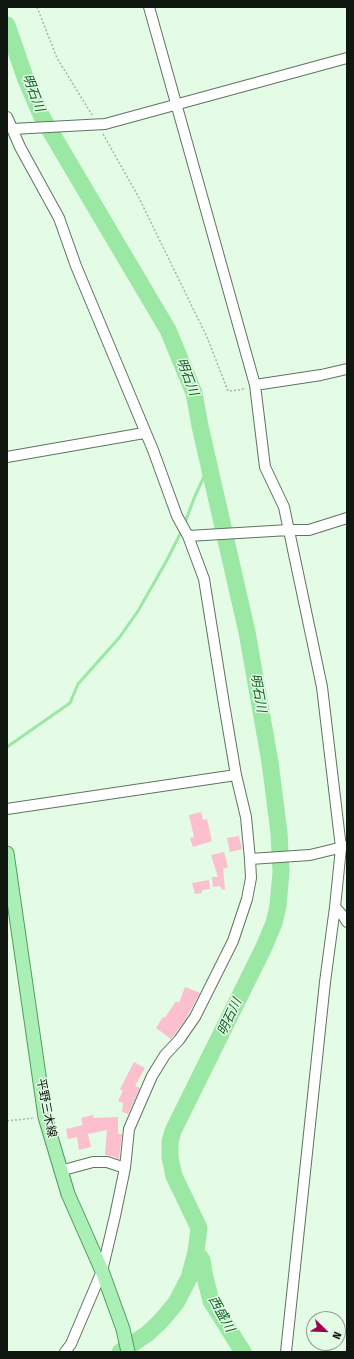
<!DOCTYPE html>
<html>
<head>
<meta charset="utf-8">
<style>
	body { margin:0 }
	#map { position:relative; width:354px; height:1359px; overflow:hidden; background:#e4fbe5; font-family:"Fira Sans Condensed",sans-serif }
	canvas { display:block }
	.frame { position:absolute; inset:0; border:8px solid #0f1710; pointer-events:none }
	.north { position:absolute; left:306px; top:1311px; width:40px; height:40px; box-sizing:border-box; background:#e4fbe5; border:1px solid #8fa090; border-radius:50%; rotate:113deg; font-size:11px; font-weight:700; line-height:16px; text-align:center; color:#0f1710 }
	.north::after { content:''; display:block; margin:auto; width:14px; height:18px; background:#9e044d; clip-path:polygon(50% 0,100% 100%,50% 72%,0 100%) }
</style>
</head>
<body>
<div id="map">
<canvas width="354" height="1359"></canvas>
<div class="frame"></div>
<div class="north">N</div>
</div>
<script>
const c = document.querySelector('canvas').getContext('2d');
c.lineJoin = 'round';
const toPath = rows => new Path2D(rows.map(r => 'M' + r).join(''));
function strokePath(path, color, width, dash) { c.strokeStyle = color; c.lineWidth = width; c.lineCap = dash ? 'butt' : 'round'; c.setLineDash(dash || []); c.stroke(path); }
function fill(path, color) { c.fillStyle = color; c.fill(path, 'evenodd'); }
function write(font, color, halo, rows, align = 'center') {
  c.font = font + ' "Fira Sans Condensed","Noto Sans JP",sans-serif'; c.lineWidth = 3; c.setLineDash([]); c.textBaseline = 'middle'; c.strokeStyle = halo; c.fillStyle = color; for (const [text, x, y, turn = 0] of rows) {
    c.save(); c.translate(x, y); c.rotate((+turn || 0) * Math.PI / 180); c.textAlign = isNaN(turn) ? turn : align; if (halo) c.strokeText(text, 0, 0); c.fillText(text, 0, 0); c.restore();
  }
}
const stream = toPath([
	[184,525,195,496,209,466],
	[7,747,70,703,78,684,119,638,138,611,167,560,182,530]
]);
const river = toPath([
	[7,25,26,80,42,117,168,330,194,393,200,426,247,632,270,762,279,833,281,872,278,906,274,923,264,947,173,1131,170,1142,170,1157,174,1176,199,1228,196,1252,189,1278,176,1303,160,1322,147,1334,120,1352],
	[196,1252,202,1260,204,1273,211,1301,243,1352]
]);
const building = toPath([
	[201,812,203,820,207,819,212,841,193,847,190,838,194,837,189,815],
	[239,836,242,849,230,852,227,838],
	[224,852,228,867,223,869,225,889,222,890,220,886,213,887,212,877,218,877,211,855],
	[209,880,210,889,202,890,202,893,195,894,192,883],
	[185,987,200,993,185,1020,171,1039,156,1028,163,1017,165,1018,176,1001,179,1003],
	[134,1062,145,1068,135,1086,140,1088,128,1114,122,1112,123,1103,118,1101,123,1091,120,1089],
	[93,1115,94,1118,118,1117,118,1134,122,1134,119,1159,112,1156,105,1155,107,1130,88,1134,91,1147,79,1150,77,1137,68,1139,66,1129,83,1125,81,1118]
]);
const path = toPath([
	[37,7,57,58,92,115],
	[103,134,138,196,207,337,228,391,239,390,246,388],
	[7,1121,34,1118]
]);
const minor = toPath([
	[149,7,255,385,265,467,284,507,322,687,341,848,335,907,325,982,286,1352],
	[7,117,20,147,59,218,76,266,153,450,177,516,188,536,204,579,224,704,236,775,246,817,250,859,251,878,247,899,233,941,195,1017,179,1040,165,1055,152,1076,129,1129,125,1168,115,1216,102,1271,71,1344,65,1352],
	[12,129,105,124,347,58],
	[255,385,321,375,347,369],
	[7,457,144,433],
	[188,536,289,530,309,530,347,518],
	[7,809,236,775],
	[250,859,310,855,347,846],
	[335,907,344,917,347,922],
	[60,1171,93,1162,107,1162,125,1168]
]);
const major = toPath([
	[7,853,45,1117,68,1194,102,1271,123,1329,128,1352]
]);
const streetNames = [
	["平野三木線",46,1108,79]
];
const waterNames = [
	["明石川",33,93,69],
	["明石川",187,377,69],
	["明石川",258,693,80],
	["明石川",230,1017,-65],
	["西盛川",221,1314,61]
];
strokePath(stream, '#9be7a4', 3);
strokePath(river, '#9be7a4', 17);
fill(building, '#fbbfcd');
strokePath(minor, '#5f7461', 12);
strokePath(major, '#4f9d5b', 15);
strokePath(path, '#a4b6a5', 1.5, [2, 2]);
strokePath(minor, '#fff', 10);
strokePath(major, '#aaefb5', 13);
write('12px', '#0f1710', '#e4fbe5', streetNames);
write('italic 13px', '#106126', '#e4fbe5', waterNames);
</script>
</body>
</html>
